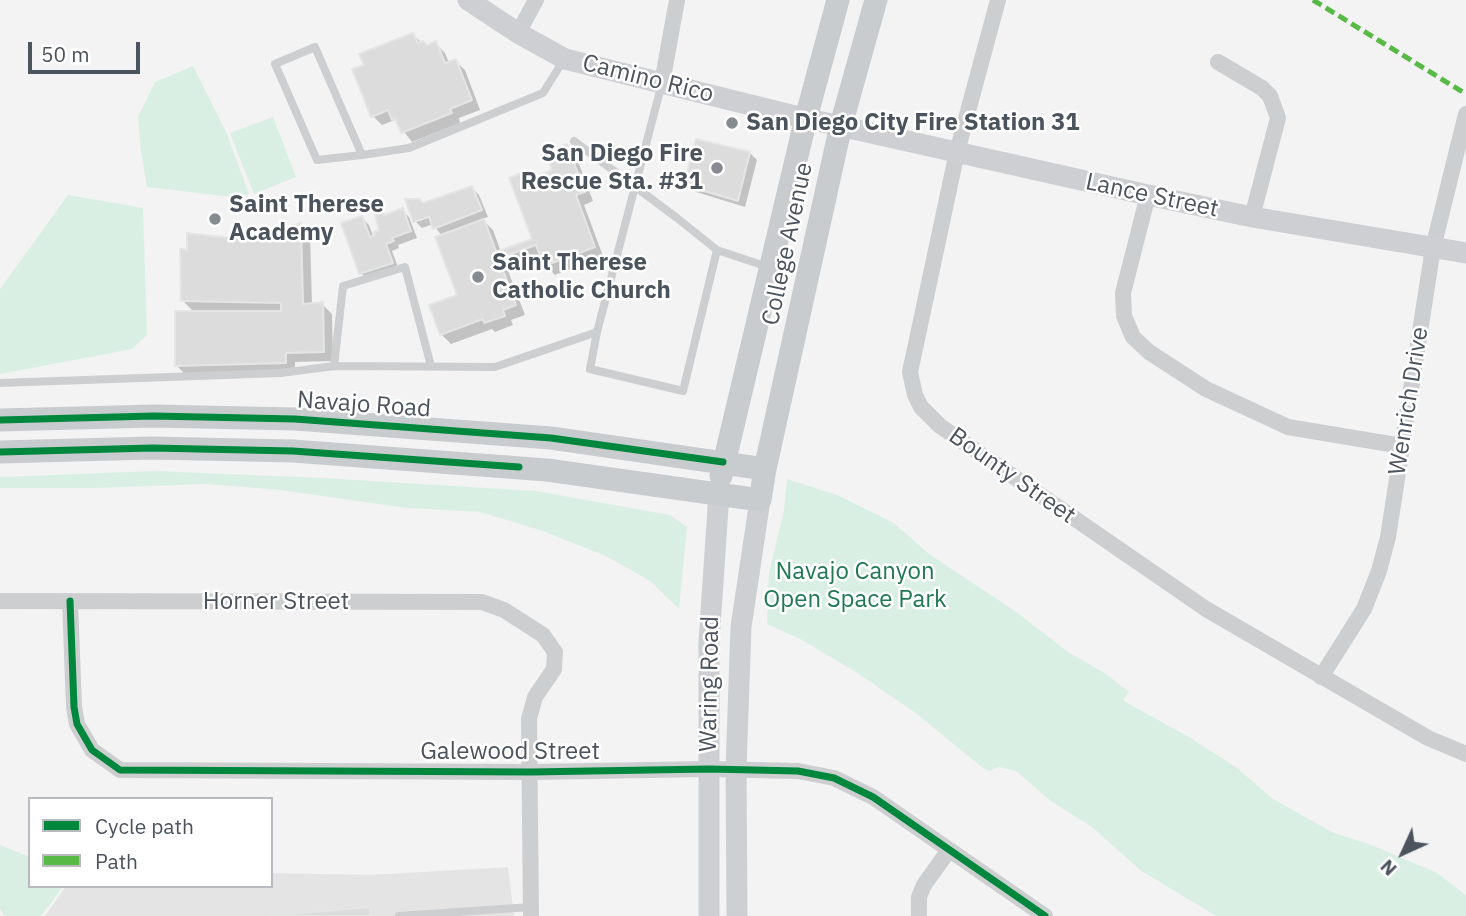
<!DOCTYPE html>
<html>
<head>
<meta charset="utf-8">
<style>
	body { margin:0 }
	#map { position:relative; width:1466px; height:916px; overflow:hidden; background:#f3f3f3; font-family:"IBM Plex Sans",sans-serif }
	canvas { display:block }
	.legend { position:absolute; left:28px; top:797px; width:245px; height:91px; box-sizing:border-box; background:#fff; border:2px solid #b7babe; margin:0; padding:9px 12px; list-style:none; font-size:21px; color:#4b535d }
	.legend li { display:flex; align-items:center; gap:14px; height:35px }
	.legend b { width:35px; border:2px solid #b7babe }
	.north { position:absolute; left:1368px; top:818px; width:70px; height:70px; -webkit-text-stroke:5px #fff; paint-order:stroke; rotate:225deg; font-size:19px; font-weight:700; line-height:28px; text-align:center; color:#4b535d }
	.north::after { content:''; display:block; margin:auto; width:24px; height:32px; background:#4b535d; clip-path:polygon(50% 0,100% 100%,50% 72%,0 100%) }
	.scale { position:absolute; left:28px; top:42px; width:112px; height:32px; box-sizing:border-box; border:4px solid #4b535d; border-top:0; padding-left:9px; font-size:21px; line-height:24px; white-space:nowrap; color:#4b535d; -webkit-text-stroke:5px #fff; paint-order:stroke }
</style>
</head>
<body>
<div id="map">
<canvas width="1466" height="916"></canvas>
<ul class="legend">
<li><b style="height:9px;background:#00873e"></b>Cycle path</li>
<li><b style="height:9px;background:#58b947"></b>Path</li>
</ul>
<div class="north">N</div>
<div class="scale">50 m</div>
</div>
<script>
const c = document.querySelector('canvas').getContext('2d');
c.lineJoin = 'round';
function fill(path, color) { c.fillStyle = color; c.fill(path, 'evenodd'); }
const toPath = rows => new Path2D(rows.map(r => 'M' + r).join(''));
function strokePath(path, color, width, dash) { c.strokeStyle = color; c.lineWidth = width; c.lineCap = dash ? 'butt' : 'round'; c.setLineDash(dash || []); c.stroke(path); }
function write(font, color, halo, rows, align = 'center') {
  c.font = font + ' "IBM Plex Sans",sans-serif'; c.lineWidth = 5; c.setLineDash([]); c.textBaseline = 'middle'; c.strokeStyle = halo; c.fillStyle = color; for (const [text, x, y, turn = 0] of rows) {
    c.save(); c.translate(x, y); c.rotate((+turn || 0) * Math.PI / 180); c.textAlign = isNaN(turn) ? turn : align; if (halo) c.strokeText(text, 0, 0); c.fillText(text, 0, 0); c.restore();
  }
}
const education = toPath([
	[508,867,514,916,45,916,66,886,271,886,271,873,370,875]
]);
const green = toPath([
	[193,66,226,132,249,194,231,197,147,187,141,152,138,117,155,82],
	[273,117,296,177,254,194,230,133],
	[68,195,143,208,147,335,132,349,0,374,0,289],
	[153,471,323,478,536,491,670,515,687,527,679,609,650,581,606,556,540,530,480,512,407,508,280,490,207,484,96,488,0,488,0,477],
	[787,479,837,495,894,523,929,554,1015,611,1068,652,1106,674,1129,692,1123,700,1131,705,1189,737,1237,768,1273,799,1334,833,1369,844,1437,873,1466,895,1466,916,1216,916,1140,870,1092,827,1052,802,1016,771,999,767,989,771,979,765,917,714,859,674,802,640,767,624,769,573,784,510],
	[0,845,30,857,30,886,62,888,41,916,4,916,0,908]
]);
const shadow = toPath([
	[413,35,427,47,436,44,445,53,449,63,455,61,465,70,480,110,459,118,460,123,412,142,395,120,382,125,373,116,366,66],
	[566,146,576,156,593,201,584,205,603,256,555,275,545,265,542,255,507,268,525,315,511,320,513,325,495,332,492,329,451,344,441,334,459,296,442,236,433,224,422,228,415,221,424,205,472,188,479,195,488,217,482,219,493,230,501,252,534,240,526,173,533,179,554,171],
	[750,153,757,160,745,207,693,191,686,184],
	[402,210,409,217,417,238,398,245,399,248,392,251,399,270,368,280,361,273,344,224,362,218,369,225,374,238,381,231,381,211,386,216],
	[300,225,310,234,312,305,322,304,332,314,333,361,295,362,295,372,186,375,177,366,195,313,182,300,248,242]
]);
const building = toPath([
	[413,33,418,43,423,41,427,45,436,41,445,63,456,59,472,100,450,109,452,113,401,133,395,118,392,120,388,110,371,117,352,69,364,65,359,54,413,33],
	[696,139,750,152,738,201,684,185,696,139],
	[567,144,585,192,576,195,595,247,544,266,536,245,499,258,496,252,532,239,509,178,527,171,529,179,552,170,545,152,567,144],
	[472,186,482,210,433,229,429,217,413,222,405,199,420,199,423,203,472,186],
	[403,208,411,231,392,238,394,241,386,244,393,263,359,274,341,223,362,216,370,237,375,235,374,232,379,230,374,212,382,209,384,215,403,208],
	[484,219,516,305,503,310,505,316,484,323,483,319,440,335,429,305,457,295,435,237,484,219],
	[301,223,303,304,323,302,324,352,286,353,286,363,175,366,175,311,281,311,281,303,181,301,180,249,187,250,187,233,248,240,301,223],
	[370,907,371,916,267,916,370,907]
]);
const lane = toPath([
	[574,141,677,218,717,250,768,267],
	[362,155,315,47,275,64,317,160,362,155,409,148,543,93,563,61],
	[597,332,590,369,683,391,717,250],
	[334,366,343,286,405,267,431,366],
	[0,383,281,373,334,366,495,367,597,332,662,83],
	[399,916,531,907]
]);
const street = toPath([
	[998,0,957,152,910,372,915,395,921,407,940,426,1206,609,1428,738,1466,754],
	[518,33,536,0],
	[1218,62,1262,88,1270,96,1278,118,1252,217],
	[662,83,677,0],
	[1148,195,1123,293,1124,316,1133,337,1149,352,1206,389,1288,427,1402,446],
	[0,601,482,602,504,610,543,635,555,652,554,669,535,697,529,719,531,916],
	[70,601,74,707,77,724,92,750,120,770,531,772,709,769,798,771,834,778,873,797,1045,916],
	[1321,677,1364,609,1379,571,1388,537,1433,248,1466,114],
	[919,916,919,897,924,885,949,850]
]);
const secondary = toPath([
	[468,0,518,33,565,59,791,115,1148,195,1252,217,1466,253],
	[709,916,709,642,719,493],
	[737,916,736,769,741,627,760,500]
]);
const primary = toPath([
	[0,420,154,416,295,419,551,438,765,469],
	[0,452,152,448,293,451,547,470,760,500,765,469,841,125,876,0],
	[721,476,806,118,838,0]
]);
const quiet = toPath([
	[1313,0,1466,94]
]);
const cycleway = toPath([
	[0,420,154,416,295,419,551,438,723,462],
	[0,452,152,448,293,451,519,467],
	[70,601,74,707,77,724,92,750,120,770,531,772,709,769,798,771,834,778,873,797,1045,916]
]);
const markers = [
	[732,123,7,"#868b92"],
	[717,168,7,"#868b92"],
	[215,219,7,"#868b92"],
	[478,277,7,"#868b92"]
];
const streetNames = [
	["Camino Rico",648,79,14],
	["Lance Street",1152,196,12],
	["College Avenue",788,244,-78],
	["Wenrich Drive",1409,401,-81],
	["Navajo Road",364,405,4],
	["Bounty Street",1012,476,35],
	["Horner Street",276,602],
	["Waring Road",710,684,-89],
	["Galewood Street",510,752]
];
const poiNames = [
	["San Diego City Fire Station 31",746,123],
	["San Diego Fire",703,154,"right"],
	["Rescue Sta. #31",703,182,"right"],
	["Saint Therese",229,205],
	["Academy",229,233],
	["Saint Therese",492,263],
	["Catholic Church",492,291]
];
const parkNames = [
	["Navajo Canyon",855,572],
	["Open Space Park",855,600]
];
fill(education, '#e5e4e4');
fill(green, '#daefe4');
fill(shadow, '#0003');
fill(building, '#dcdcdd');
strokePath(building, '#e4e5e5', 2);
strokePath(lane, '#cdced0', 8);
strokePath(street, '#cdced0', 16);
strokePath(secondary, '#cdcfd2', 21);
strokePath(primary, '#c9ccce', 23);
strokePath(quiet, '#58b947', 5, [10, 5]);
strokePath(cycleway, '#00873e', 7);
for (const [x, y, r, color] of markers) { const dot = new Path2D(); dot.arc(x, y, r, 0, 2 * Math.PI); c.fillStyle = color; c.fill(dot); strokePath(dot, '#fff', 2.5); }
write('24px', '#4b535d', '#fff', streetNames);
write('bold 24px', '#4b535d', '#fff', poiNames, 'left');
write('24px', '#217954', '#fff', parkNames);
</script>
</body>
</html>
